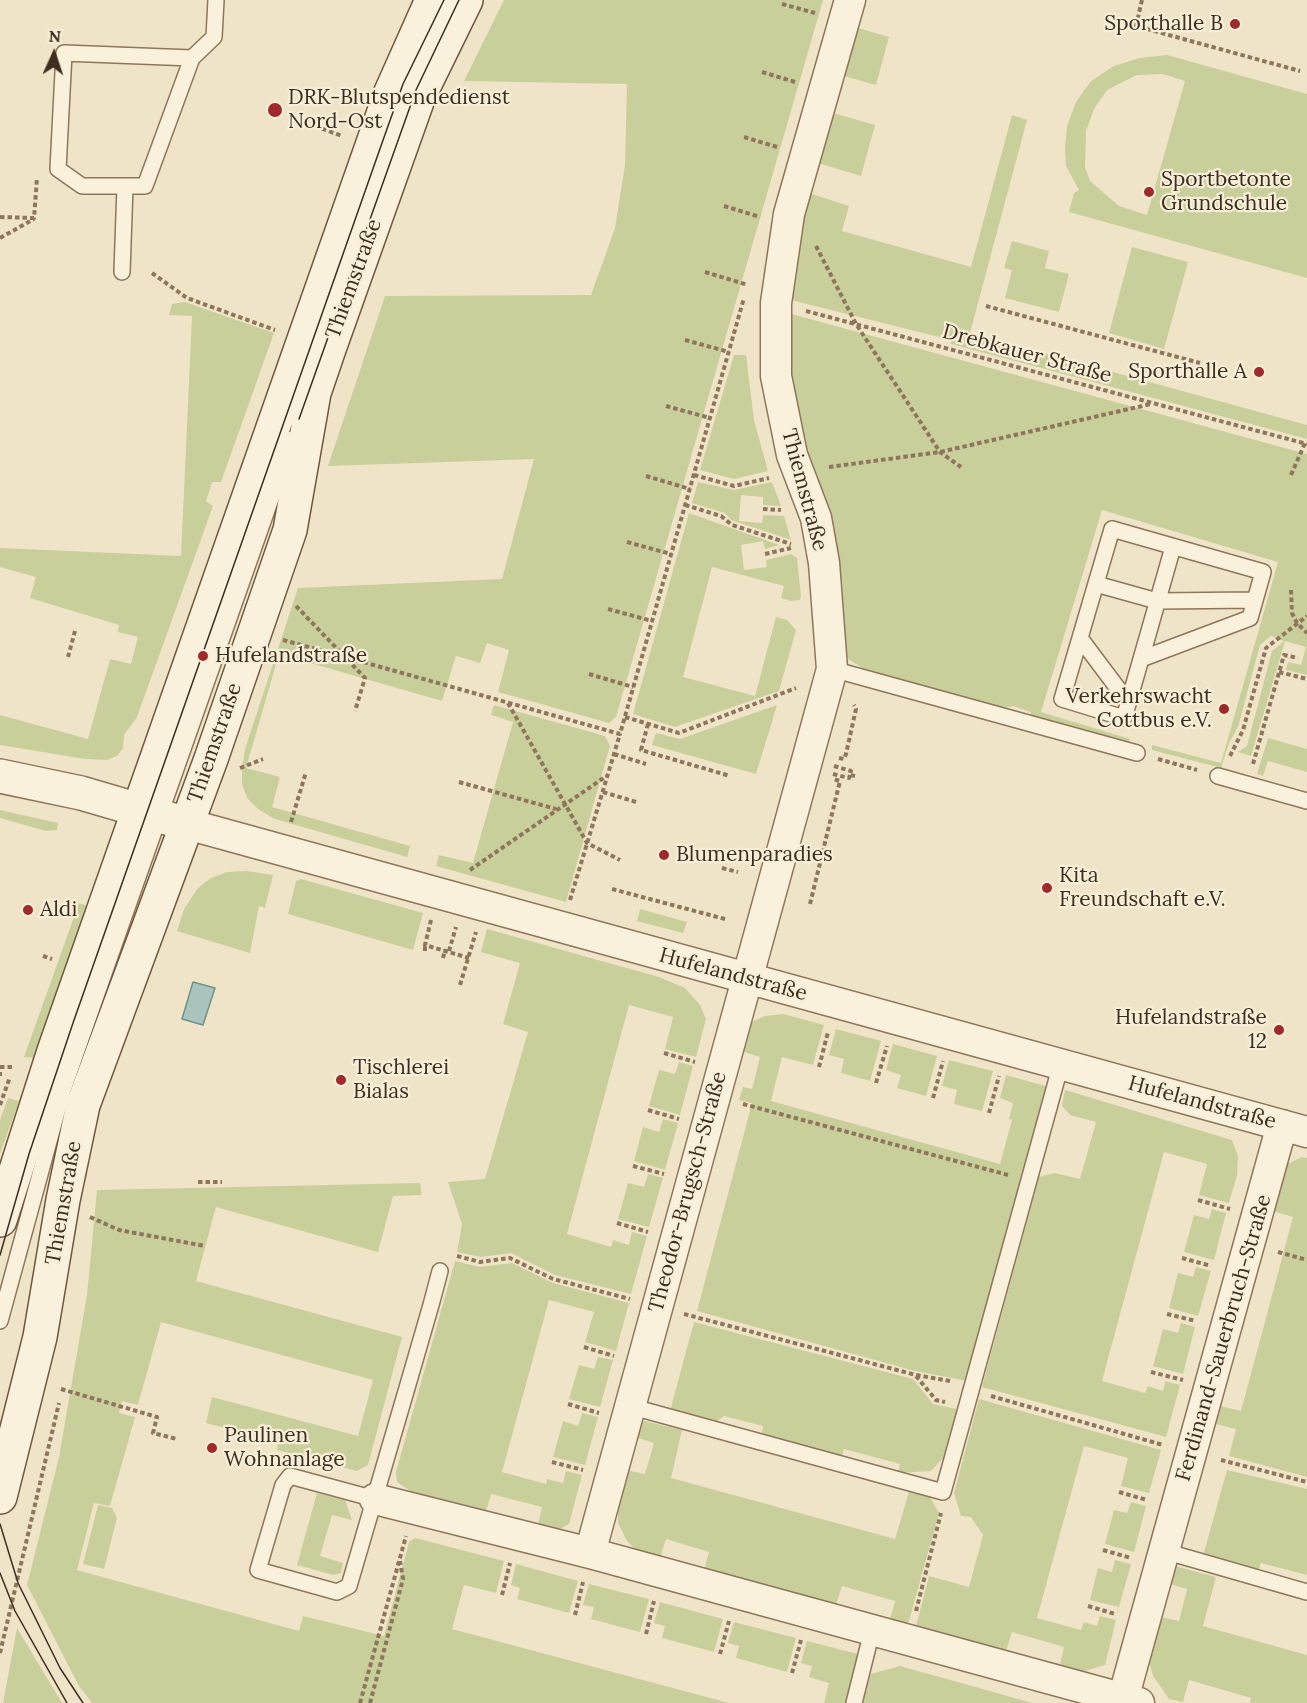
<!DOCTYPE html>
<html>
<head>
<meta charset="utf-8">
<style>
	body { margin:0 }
	#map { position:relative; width:1307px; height:1703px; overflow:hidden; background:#f0e4c8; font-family:Lora,serif }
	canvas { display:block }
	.north { position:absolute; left:24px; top:24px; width:60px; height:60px; -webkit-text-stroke:4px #f7eed8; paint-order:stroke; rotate:3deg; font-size:16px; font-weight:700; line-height:24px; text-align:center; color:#3d2e20 }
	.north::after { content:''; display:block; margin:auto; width:21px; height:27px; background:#3d2e20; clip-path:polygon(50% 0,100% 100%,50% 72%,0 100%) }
</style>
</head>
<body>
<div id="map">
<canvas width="1307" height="1703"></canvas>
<div class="north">N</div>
</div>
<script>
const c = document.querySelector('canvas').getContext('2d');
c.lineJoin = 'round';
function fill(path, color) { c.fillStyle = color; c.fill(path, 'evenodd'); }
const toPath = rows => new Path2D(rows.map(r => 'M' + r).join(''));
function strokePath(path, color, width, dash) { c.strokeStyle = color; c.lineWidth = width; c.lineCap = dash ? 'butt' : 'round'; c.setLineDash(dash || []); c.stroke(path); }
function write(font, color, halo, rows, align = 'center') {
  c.font = font + ' Lora,serif'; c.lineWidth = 4.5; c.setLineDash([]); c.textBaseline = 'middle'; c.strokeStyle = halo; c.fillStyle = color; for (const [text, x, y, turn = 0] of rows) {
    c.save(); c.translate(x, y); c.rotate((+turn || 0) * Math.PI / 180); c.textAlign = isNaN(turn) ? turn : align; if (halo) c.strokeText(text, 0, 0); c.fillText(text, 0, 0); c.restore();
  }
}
const green = toPath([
	[504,0,823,0,616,717,609,723,498,692,509,650,487,643,480,663,456,656,442,701,279,654,246,768,280,777,272,807,410,846,407,857,275,819,258,809,247,798,242,784,242,768,245,749,298,588,502,579,534,459,328,466,385,296,591,295,615,228,625,165,627,84,464,81],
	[858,28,889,37,876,85,844,76],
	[1167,55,1307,94,1307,278,1069,212,1074,193,1079,190,1066,166,1065,148,1067,126,1076,102,1091,81,1114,66,1139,58],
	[1163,74,1185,81,1147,215,1119,206,1090,181,1085,167,1086,131,1094,109,1107,90,1137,75],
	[833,113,875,125,861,176,818,163],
	[1012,115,1027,120,970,333,1307,425,1307,439,951,344,951,340,787,299,809,193,849,206,842,231,971,267],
	[1012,241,1049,251,1045,268,1069,274,1059,312,1005,298,1012,270,1004,268],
	[1132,247,1188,262,1164,349,1109,333],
	[185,302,274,333,221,482,212,482,206,501,213,506,137,717,124,735,123,748,117,756,107,760,85,759,0,745,0,715,88,739,110,659,131,664,138,637,118,632,119,625,30,598,36,577,0,567,0,548,181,556,192,316,169,315,172,304],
	[784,312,1307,454,1307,675,1286,670,1288,662,1301,665,1306,647,1285,641,1251,756,1238,752,1247,746,1272,651,1284,641,1271,636,1260,645,1238,727,1229,743,1221,768,1152,750,1152,745,1221,763,1278,562,1102,510,1041,712,1130,739,1127,743,1030,715,1031,712,1013,706,1005,708,864,669,848,659,842,643,791,405],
	[734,355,746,355,754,420,768,471,734,479,700,470],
	[698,482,734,490,772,482,781,506,763,505,763,497,741,495,739,521,762,523,763,515,784,516,791,540,731,520,725,513,692,503],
	[689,513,779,545,765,549,763,541,741,545,744,570,767,567,766,560,791,554,797,558,801,596,800,600,791,601,781,598,784,586,712,567,683,677,755,696,776,617,787,620,796,630,779,691,675,727,633,714],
	[494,705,605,736,610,746,566,902,436,866,439,855,473,863,513,722,491,715],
	[777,705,756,774,652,745,656,733,680,739],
	[1268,738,1307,749,1307,772,1268,761,1263,776,1257,774],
	[0,810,58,823,57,830,46,831,0,818],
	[247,871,273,875,265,908,259,906,250,953,177,931,184,909,198,888,211,878,227,872],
	[301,879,423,913,413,950,288,914,296,881],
	[79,903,91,907,37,1058,24,1057],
	[640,909,687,922,683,933,637,921],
	[487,929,659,977,685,988,700,1005,706,1019,696,1057,665,1049,673,1017,629,1005,567,1234,611,1247,613,1240,629,1245,632,1232,647,1236,631,1294,555,1275,511,1253,481,1257,457,1252,462,1224,448,1182,485,1179,528,1032,503,1024,520,963,481,952],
	[783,1014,824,1025,813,1065,782,1057,771,1101,1000,1164,1012,1120,1009,1119,1013,1103,1000,1098,1006,1075,1049,1087,968,1381,915,1371,697,1311,752,1103,739,1100,743,1087,752,1089,760,1057,741,1051,749,1023,765,1016],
	[836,1029,881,1041,870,1081,841,1073,844,1059,829,1055],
	[893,1044,937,1056,926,1096,897,1088,901,1075,886,1070],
	[949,1060,993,1071,982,1111,954,1104,957,1090,942,1086],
	[679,1062,693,1066,680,1115,649,1106,659,1070,675,1074],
	[1065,1090,1232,1140,1238,1156,1237,1175,1229,1203,1199,1195,1207,1164,1164,1152,1102,1381,1145,1393,1148,1386,1163,1391,1165,1381,1180,1385,1166,1437,982,1387,1039,1177,1055,1173,1080,1179,1096,1122,1070,1115,1062,1106],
	[8,1098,19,1101,0,1154,0,1120],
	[663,1119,678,1123,665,1170,634,1161,643,1127,659,1132],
	[1302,1157,1307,1158,1307,1477,1229,1456,1236,1429,1212,1423,1217,1405,1241,1411,1293,1217,1269,1210,1278,1177,1287,1164],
	[648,1174,663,1178,649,1227,618,1219,628,1183,644,1187],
	[420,1183,422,1195,393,1196,378,1252,216,1207,196,1281,402,1337,368,1465,357,1471,277,1450,278,1442,206,1423,212,1397,358,1436,373,1380,161,1322,138,1405,122,1401,119,1413,135,1417,110,1506,94,1503,77,1570,299,1631,303,1616,384,1636,409,1542,415,1538,504,1561,496,1593,464,1585,452,1629,729,1703,92,1703,79,1686,27,1585,59,1457,87,1295,97,1190],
	[1212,1209,1226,1213,1214,1260,1184,1252,1194,1215,1209,1219],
	[455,1261,480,1267,512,1263,553,1283,629,1303,616,1351,585,1342,594,1312,549,1300,502,1472,546,1484,547,1479,563,1483,566,1471,582,1475,569,1524,556,1531,537,1528,542,1507,491,1494,485,1515,416,1495,397,1482,396,1472],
	[1196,1267,1211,1271,1198,1316,1169,1308,1178,1273,1193,1277],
	[694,1322,913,1379,933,1404,961,1410,944,1457,931,1471,898,1473,900,1464,844,1449,841,1458,761,1437,763,1426,724,1416,715,1423,670,1411],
	[1181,1323,1195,1327,1183,1374,1153,1366,1163,1329,1178,1333],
	[598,1357,613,1360,600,1407,569,1399,579,1365,594,1369],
	[979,1399,1161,1450,1149,1493,1121,1486,1128,1458,1084,1446,1037,1618,1081,1630,1084,1622,1097,1626,1100,1616,1116,1620,1105,1665,1074,1674,1059,1669,1064,1647,1012,1632,1005,1654,915,1630,929,1576,969,1587,983,1535,971,1517,961,1516,954,1493],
	[582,1413,598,1417,585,1465,553,1457,563,1421,578,1426],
	[644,1421,682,1430,671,1478,895,1539,909,1492,930,1497,939,1513,907,1628,889,1624,895,1601,842,1586,835,1608,703,1574,709,1552,666,1539,659,1562,640,1554,627,1541,618,1523,618,1505,626,1470,645,1474,654,1443,635,1437,638,1426],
	[1227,1470,1307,1489,1307,1575,1261,1563,1258,1572,1203,1556],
	[317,1493,345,1500,352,1520,332,1515,320,1556,343,1563,341,1573,333,1575,297,1565],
	[1131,1502,1146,1506,1134,1552,1105,1544,1114,1510,1127,1513],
	[98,1505,112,1508,117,1518,104,1569,83,1564],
	[1115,1560,1131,1564,1119,1607,1090,1600,1098,1568,1112,1572],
	[516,1564,578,1581,569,1613,517,1599,520,1588,511,1585],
	[1175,1566,1216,1577,1203,1626,1307,1655,1307,1703,1250,1703,1251,1698,1189,1680,1183,1702,1169,1699,1153,1676,1149,1661,1161,1617,1179,1621,1187,1589,1170,1584],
	[589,1584,649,1599,640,1632,591,1619,594,1607,583,1605],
	[660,1602,723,1619,714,1652,662,1638,665,1626,654,1623],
	[734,1622,796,1638,787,1672,736,1658,739,1646,728,1643],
	[17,1628,62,1703,3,1703],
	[807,1641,858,1654,846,1703,824,1703,829,1683,809,1677,812,1666,801,1663],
	[900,1666,990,1691,1032,1703,862,1703,871,1674]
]);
const water = toPath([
	[193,982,215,988,203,1025,182,1019,193,982]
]);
const path = toPath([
	[1142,0,1136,26,1300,71],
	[782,4,815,13],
	[762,72,795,82],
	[315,126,342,136],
	[744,137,777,147],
	[724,206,760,217],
	[0,217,34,218,37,178],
	[0,238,34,219],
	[816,246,856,324,940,452,961,467],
	[705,272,748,285],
	[152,273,187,298,275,330],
	[986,306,1200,363],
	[806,311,1307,444],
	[685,340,729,352],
	[666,406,710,418],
	[829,467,940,452,1151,404],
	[694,475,734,486,769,478],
	[1291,475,1305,443],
	[646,476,690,489],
	[685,505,721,516,732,525,791,544],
	[763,509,781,510],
	[627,542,671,554],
	[765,554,791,548],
	[1291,590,1292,613,1297,623,1307,633],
	[296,606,345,657,620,734,744,298],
	[608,609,652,621],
	[283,640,345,657,365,678,355,711],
	[68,657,75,631],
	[1279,672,1307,679],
	[589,674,633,687],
	[508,703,587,843,620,860],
	[625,717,679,733,796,688],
	[648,724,641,750,730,776],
	[614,754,646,764],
	[1230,756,1243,730,1266,648,1307,616],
	[839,758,844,759,846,754,856,709,854,705],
	[1158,759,1197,770],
	[1253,764,1284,655,1298,658],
	[834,766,851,771,850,775,855,776],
	[240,768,263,759],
	[833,774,849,778,850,775],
	[459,782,556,809],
	[603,792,636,802],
	[291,822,306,772],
	[722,868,738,872],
	[470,870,608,775],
	[612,889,725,919],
	[570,900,620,734],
	[810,904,840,781,833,779],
	[431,920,425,945,469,958],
	[425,951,425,945],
	[449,951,456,927],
	[43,956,52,959],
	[443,958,445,950],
	[460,985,476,932],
	[664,1053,695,1062],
	[0,1067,13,1067],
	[819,1067,828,1032],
	[0,1074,2,1074],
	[876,1083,887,1046],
	[933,1098,943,1061],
	[743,1104,1008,1175],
	[0,1105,10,1077],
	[648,1110,679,1119],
	[989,1113,999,1076],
	[633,1166,664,1174],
	[198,1182,222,1182],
	[1198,1200,1230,1209],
	[90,1217,119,1230,205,1246],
	[617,1223,648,1232],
	[1278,1252,1307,1260],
	[457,1256,480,1262,510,1258,553,1279,630,1299],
	[1182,1258,1211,1266],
	[684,1314,916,1375,950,1381],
	[1167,1314,1196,1321],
	[584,1347,614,1356],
	[1151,1372,1183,1380],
	[916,1376,936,1400,945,1402],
	[61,1389,157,1417,153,1433,177,1439],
	[991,1396,1163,1445],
	[568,1404,599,1413],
	[1221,1460,1307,1482],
	[552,1462,583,1470],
	[1119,1492,1147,1500],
	[1103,1550,1131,1558],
	[502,1595,510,1563],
	[1088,1606,1115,1614],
	[916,1611,941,1513],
	[575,1615,583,1582],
	[646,1634,654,1601],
	[0,1653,59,1403],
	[720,1654,729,1621],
	[792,1673,801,1640],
	[360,1703,406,1536],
	[370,1703,403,1579,400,1561]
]);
const service = toPath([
	[192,58,145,186,82,186,58,169,64,53,192,58,214,37,216,0],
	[122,272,125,186],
	[1112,529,1263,572,1250,618,1141,659,1124,718,1062,699,1112,529],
	[1096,584,1157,601,1255,600],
	[1080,638,1128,702],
	[1141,659,1173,547],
	[832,669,1137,753],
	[1218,776,1307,801],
	[0,1321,63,1090,292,439],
	[629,1406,943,1492,1061,1064],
	[375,1499,290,1476,283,1485,258,1570,337,1592,349,1586,409,1381,431,1305,440,1271],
	[1164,1551,1307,1592],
	[854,1703,872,1631]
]);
const minor = toPath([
	[187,824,1307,1132],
	[375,1499,590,1553,1139,1703],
	[590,1553,832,669,824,563,816,518,792,455,776,376,776,303,789,214,850,0],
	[1123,1699,1282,1125]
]);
const tertiary = toPath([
	[0,776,81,793,187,824]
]);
const secondary = toPath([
	[0,1220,54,1051,391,92,432,0],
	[0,1497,40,1337,63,1200,83,1105,211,759,290,530,314,393,329,349,419,96,466,0]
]);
const tram = toPath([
	[299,419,416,90,459,0],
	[0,1255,29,1154,73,1023,382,143,403,84,444,0],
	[0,1524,18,1583,60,1668,83,1703],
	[0,1573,15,1611,67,1703]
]);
const markers = [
	[1235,24,6,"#9e2a2b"],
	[275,110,8,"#9e2a2b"],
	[1149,192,6,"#9e2a2b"],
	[1259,372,6,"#9e2a2b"],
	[203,656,6,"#9e2a2b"],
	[1224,709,6,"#9e2a2b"],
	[664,855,6,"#9e2a2b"],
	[1047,888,6,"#9e2a2b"],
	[28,910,6,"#9e2a2b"],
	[1279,1030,6,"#9e2a2b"],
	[341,1080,6,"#9e2a2b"],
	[212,1448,6,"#9e2a2b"]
];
const poiNames = [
	["Sporthalle B",1223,24,"right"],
	["DRK-Blutspendedienst",288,98],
	["Nord-Ost",288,122],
	["Sportbetonte",1161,180],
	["Grundschule",1161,204],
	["Sporthalle A",1247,372,"right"],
	["Hufelandstraße",215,656],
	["Verkehrswacht",1212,697,"right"],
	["Cottbus e.V.",1212,721,"right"],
	["Blumenparadies",676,855],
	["Kita",1059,876],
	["Freundschaft e.V.",1059,900],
	["Aldi",40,910],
	["Hufelandstraße",1267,1018,"right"],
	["12",1267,1042,"right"],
	["Tischlerei",353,1068],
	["Bialas",353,1092],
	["Paulinen",224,1436],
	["Wohnanlage",224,1460]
];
const streetNames = [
	["Thiemstraße",354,279,-70],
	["Drebkauer Straße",1027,354,15],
	["Thiemstraße",804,490,75],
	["Thiemstraße",215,743,-71],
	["Hufelandstraße",733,975,15],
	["Hufelandstraße",1202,1103,15],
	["Theodor-Brugsch-Straße",688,1192,-75],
	["Thiemstraße",64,1203,-80],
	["Ferdinand-Sauerbruch-Straße",1224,1338,-74]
];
fill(green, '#c9cf9b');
fill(water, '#a9c4bc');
strokePath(water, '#6f938a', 1.5);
strokePath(service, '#8d765c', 18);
strokePath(minor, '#8d765c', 33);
strokePath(tertiary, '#8d765c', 36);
strokePath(secondary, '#6f573f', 36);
strokePath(path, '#8d765c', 4, [4.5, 3]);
strokePath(service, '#faf1dc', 15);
strokePath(minor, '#faf1dc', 30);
strokePath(tertiary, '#faf1dc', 33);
strokePath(secondary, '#faf1dc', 33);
strokePath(tram, '#3d2e20', 1.5);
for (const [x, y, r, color] of markers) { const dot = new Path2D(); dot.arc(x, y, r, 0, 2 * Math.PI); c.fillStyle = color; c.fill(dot); strokePath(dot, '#f7eed8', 2); }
write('21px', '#3d2e20', '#f7eed8', poiNames, 'left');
write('21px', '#3d2e20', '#f7eed8', streetNames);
</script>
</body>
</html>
